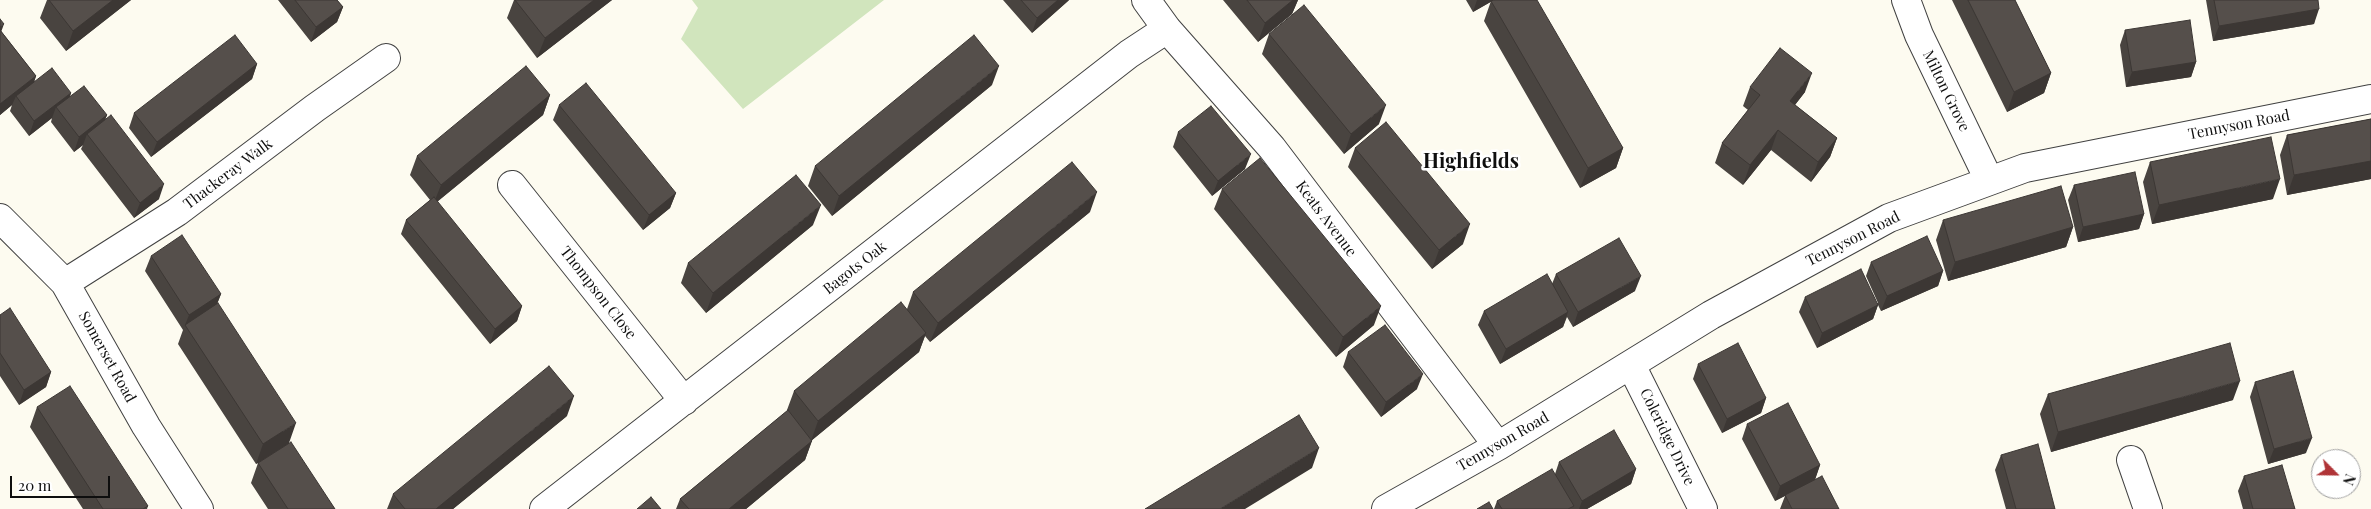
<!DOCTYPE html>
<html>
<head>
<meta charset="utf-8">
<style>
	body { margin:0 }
	#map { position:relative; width:2371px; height:509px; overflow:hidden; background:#fdfbf0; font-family:"Playfair Display",serif }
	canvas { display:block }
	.north { position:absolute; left:2311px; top:449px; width:50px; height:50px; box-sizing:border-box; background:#fff; border:1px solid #9f9f9f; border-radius:50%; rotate:113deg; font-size:14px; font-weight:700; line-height:20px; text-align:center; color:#0e0e0e }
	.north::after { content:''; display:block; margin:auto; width:18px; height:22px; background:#b03437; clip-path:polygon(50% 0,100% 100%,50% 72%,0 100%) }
	.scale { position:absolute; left:10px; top:476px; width:100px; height:22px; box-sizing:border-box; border:2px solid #0e0e0e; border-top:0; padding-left:6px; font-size:15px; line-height:18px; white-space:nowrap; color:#0e0e0e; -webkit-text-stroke:4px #fff; paint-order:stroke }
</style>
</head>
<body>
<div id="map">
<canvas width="2371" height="509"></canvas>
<div class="north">N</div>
<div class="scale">20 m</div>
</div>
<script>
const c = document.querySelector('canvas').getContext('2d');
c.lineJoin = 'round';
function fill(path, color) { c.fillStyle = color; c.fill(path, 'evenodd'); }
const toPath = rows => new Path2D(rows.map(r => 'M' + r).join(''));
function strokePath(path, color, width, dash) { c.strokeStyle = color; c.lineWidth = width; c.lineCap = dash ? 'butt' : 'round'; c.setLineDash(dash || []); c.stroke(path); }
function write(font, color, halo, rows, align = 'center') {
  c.font = font + ' "Playfair Display",serif'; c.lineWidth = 5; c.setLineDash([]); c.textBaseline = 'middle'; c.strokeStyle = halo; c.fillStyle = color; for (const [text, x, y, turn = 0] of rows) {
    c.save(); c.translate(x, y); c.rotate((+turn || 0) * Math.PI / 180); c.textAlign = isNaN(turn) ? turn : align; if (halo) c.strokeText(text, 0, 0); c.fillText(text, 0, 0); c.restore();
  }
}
const green = toPath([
	[692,0,884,0,743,109,681,39,698,8]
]);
const minor = toPath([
	[1146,0,1167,29,1272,148,1498,446],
	[1906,0,1919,35,1989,180],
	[512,185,684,401],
	[0,218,65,283,146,426,199,509],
	[65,283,177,212,315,108,386,58],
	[1631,365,1703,509],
	[2131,460,2148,509],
	[544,509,1129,54,1167,29],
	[1386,509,1498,446,1711,315,1889,218,2025,168,2371,99]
]);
const wall = toPath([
	[47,0,131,0,66,51,40,18],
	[278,0,337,0,343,7,337,22,311,42],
	[514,0,612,0,537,58,507,18],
	[1003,0,1069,0,1068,1,1032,33],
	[1223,0,1298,0,1292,14,1258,42],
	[1466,0,1494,0,1473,12],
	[1952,0,2015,0,2051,73,2044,93,2007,112],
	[2206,0,2318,0,2314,24,2213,41],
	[1491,1,1623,148,1616,168,1580,188,1484,21],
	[0,19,1,31,36,76,34,82,71,93,70,96,107,115,105,120,159,199,134,218,81,149,83,145,74,152,51,122,52,118,29,136,10,111,12,105,0,115],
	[2125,30,2196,62,2191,77,2126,87,2120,45],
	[1269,34,1379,124,1344,154,1262,54],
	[257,64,252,79,151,157,129,128,134,113],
	[992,85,832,216,808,186,815,166],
	[1750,87,1805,92,1795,105,1837,138,1830,157,1811,182,1771,150,1743,185,1715,163,1722,143,1748,110,1743,106],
	[550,95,543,115,437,202,522,306,517,321,490,344,401,234,406,220,430,200,410,175,417,156],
	[559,105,676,193,670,208,643,230,553,120],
	[2371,119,2371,179,2287,195,2280,155,2287,135],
	[1178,132,1245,169,1212,196,1173,147],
	[1355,148,1463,244,1432,269,1348,167],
	[2150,162,2273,199,2152,224,2143,182],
	[2074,185,2144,214,2139,229,2078,242,2068,200],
	[1222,189,1374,325,1336,357,1214,209],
	[1090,212,930,342,925,336,919,352,812,440,805,460,746,509,676,509,680,499,787,411,787,410,794,391,907,309,913,292],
	[1943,220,2073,227,2066,247,1948,281,1936,240],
	[813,225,706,313,681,283,688,263],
	[151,256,221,294,217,304,289,443,335,509,268,509,251,483,258,463,256,464,178,344,183,330,145,271],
	[1871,262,1943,271,1938,286,1881,311,1878,305,1873,319,1817,348,1799,312,1805,297,1878,303,1866,276],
	[1556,274,1635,291,1573,327,1567,317,1563,327,1500,364,1478,325,1484,311,1552,284],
	[0,315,51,372,46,387,19,405,0,376],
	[1348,352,1417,389,1381,417,1343,367],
	[1698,364,1766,398,1761,413,1722,433,1693,379],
	[2255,382,2306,453,2268,464,2250,397],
	[2048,394,2233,400,2051,452,2040,414],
	[37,407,148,506,147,509,83,509,30,427],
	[567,416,453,509,387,509,393,494],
	[1747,424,1820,465,1815,479,1839,509,1780,509,1785,496,1775,501,1742,439],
	[2001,455,2055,509,2006,509,1995,470],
	[1559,462,1636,469,1631,484,1587,509,1494,509,1497,501,1555,474],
	[2244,476,2295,509,2243,509,2238,491]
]);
const shadedWall = toPath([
	[113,0,131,0,66,51,73,31],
	[594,0,612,0,537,58,545,38],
	[1058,0,1069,0,1068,1,1032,33,1037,18],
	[1293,0,1298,0,1292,14,1258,42,1265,23],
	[1477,0,1494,0,1473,12],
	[343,7,337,22,311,42,316,27],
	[2319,9,2314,24,2213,41,2219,26],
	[4,24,0,35,0,27],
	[2196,62,2191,77,2126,87,2132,72],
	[257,64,252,79,151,157,157,142],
	[999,66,992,85,832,216,839,196],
	[1812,73,1805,92,1783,120,1790,101],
	[2051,73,2044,93,2007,112,2014,92],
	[36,76,31,91,16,96,12,105,0,115,0,104],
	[71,93,66,108,56,107,52,118,29,136,34,121],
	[550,95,543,115,433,205,441,185],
	[1386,105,1379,124,1344,154,1351,134],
	[107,115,101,130,87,134,83,145,74,152,79,137],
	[1778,130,1771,150,1743,185,1750,165],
	[1837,138,1830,157,1811,182,1818,162],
	[1623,148,1616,168,1580,188,1588,168],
	[1251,154,1245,169,1212,196,1218,181],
	[2371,161,2371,179,2287,195,2294,175],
	[2280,179,2273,199,2152,224,2159,205],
	[164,184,159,199,134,218,140,203],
	[1097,192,1090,212,930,342,938,323],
	[676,193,670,208,643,230,649,215],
	[821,205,813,225,706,313,713,293],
	[2144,214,2139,229,2078,242,2083,227],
	[1470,224,1463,244,1432,269,1439,250],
	[2073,227,2066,247,1948,281,1955,262],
	[1943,271,1938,286,1881,311,1887,296],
	[1641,276,1635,291,1573,327,1578,312],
	[221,294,215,309,185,325,189,315],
	[1878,305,1873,319,1817,348,1822,333],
	[522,306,517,321,490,344,495,329],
	[1381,306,1374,325,1336,357,1343,337],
	[1568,312,1563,327,1500,364,1506,349],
	[926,333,919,352,811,441,818,421],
	[51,372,46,387,19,405,24,390],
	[1423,374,1417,389,1381,417,1386,402],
	[2240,381,2233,400,2051,452,2058,432],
	[574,396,567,416,453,509,436,509],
	[1766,398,1761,413,1722,433,1727,419],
	[296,423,289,443,256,464,263,444],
	[2312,438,2306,453,2268,464,2274,449],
	[812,441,805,460,746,509,729,509],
	[1319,448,1312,468,1245,509,1220,509],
	[1820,465,1815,480,1775,501,1780,486],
	[1636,469,1631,484,1587,509,1579,509,1582,501]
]);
const building = toPath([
	[49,0,113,0,73,31,49,0],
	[295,0,337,0,343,7,316,27,295,0],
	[515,0,594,0,545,38,515,0],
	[1021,0,1058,0,1037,18,1021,0],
	[1247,0,1293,0,1265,23,1247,0],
	[1494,0,1537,0,1623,148,1588,168,1491,1,1494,0],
	[1968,0,2015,0,2051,73,2014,92,1968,0],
	[2214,0,2318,0,2319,9,2219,26,2214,0],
	[1304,5,1386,105,1351,134,1269,34,1304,5],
	[0,19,4,24,0,27,0,19],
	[2190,20,2196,62,2132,72,2125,30,2190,20],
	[0,30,36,76,0,104,0,30],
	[235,35,257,64,157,142,134,113,235,35],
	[974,35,999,66,839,196,815,166,974,35],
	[1780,48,1812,73,1790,101,1837,138,1818,162,1778,130,1750,165,1722,143,1760,95,1750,87,1780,48],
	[526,66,550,95,441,185,417,156,526,66],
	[52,68,71,93,34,121,16,96,52,68],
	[586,83,676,193,649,215,559,105,586,83],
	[84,86,107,115,79,137,56,107,84,86],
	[1211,106,1251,154,1218,181,1178,132,1211,106],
	[111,115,164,184,140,203,87,134,111,115],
	[2371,119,2371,161,2294,175,2287,135,2371,119],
	[1386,122,1470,224,1439,250,1355,148,1386,122],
	[2271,137,2280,179,2159,205,2150,162,2271,137],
	[1260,158,1381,306,1343,337,1222,189,1260,158],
	[1072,162,1097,192,938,323,913,292,1072,162],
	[2135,172,2144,214,2083,227,2074,185,2135,172],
	[796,175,821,205,713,293,688,263,796,175],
	[2061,186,2073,227,1955,262,1943,220,2061,186],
	[434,197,522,306,495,329,406,220,434,197],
	[182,235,221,294,189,315,151,256,182,235],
	[1927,236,1943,271,1887,296,1871,262,1927,236],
	[1619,238,1641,276,1578,312,1556,274,1619,238],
	[1861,269,1878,305,1822,333,1805,297,1861,269],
	[1547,274,1568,312,1506,349,1484,311,1547,274],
	[901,302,926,333,818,421,794,391,901,302],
	[218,303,296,423,263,444,185,325,218,303],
	[10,308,51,372,24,390,0,353,0,315,10,308],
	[1385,325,1423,374,1386,402,1348,352,1385,325],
	[1738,343,1766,398,1727,419,1698,364,1738,343],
	[2230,343,2240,381,2058,432,2048,394,2230,343],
	[549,366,574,396,436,509,405,509,393,494,549,366],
	[2293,371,2312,438,2274,449,2255,382,2293,371],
	[70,386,148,506,143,509,103,509,37,407,70,386],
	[1788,403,1820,465,1780,486,1747,424,1788,403],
	[788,410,812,441,729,509,689,509,680,499,788,410],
	[1299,415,1319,448,1220,509,1145,509,1299,415],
	[1614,430,1636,469,1582,501,1559,462,1614,430],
	[291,442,335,509,288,509,258,463,291,442],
	[2038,444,2055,509,2016,509,2001,455,2038,444],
	[2282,465,2295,509,2253,509,2244,476,2282,465],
	[1552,469,1574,506,1568,509,1502,509,1497,501,1552,469],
	[1822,476,1839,509,1792,509,1785,495,1822,476],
	[651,497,661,509,637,509,651,497],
	[1489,502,1493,509,1477,509,1489,502]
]);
const streetNames = [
	["Milton Grove",1946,91,64],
	["Tennyson Road",2239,125,-11],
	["Thackeray Walk",228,174,-37],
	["Keats Avenue",1326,219,53],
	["Tennyson Road",1853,239,-27],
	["Bagots Oak",855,268,-38],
	["Thompson Close",598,293,52],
	["Somerset Road",107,357,61],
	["Coleridge Drive",1667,437,64],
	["Tennyson Road",1503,442,-30]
];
const districtNames = [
	["Highfields",1471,162]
];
fill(green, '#d1e5bd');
strokePath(minor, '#414141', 30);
strokePath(minor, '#fff', 28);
fill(wall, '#494440');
fill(shadedWall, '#3c3734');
fill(building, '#554f4b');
strokePath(building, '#3c3734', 1);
write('15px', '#0e0e0e', '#fff', streetNames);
write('bold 20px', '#0e0e0e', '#fff', districtNames);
</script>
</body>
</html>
